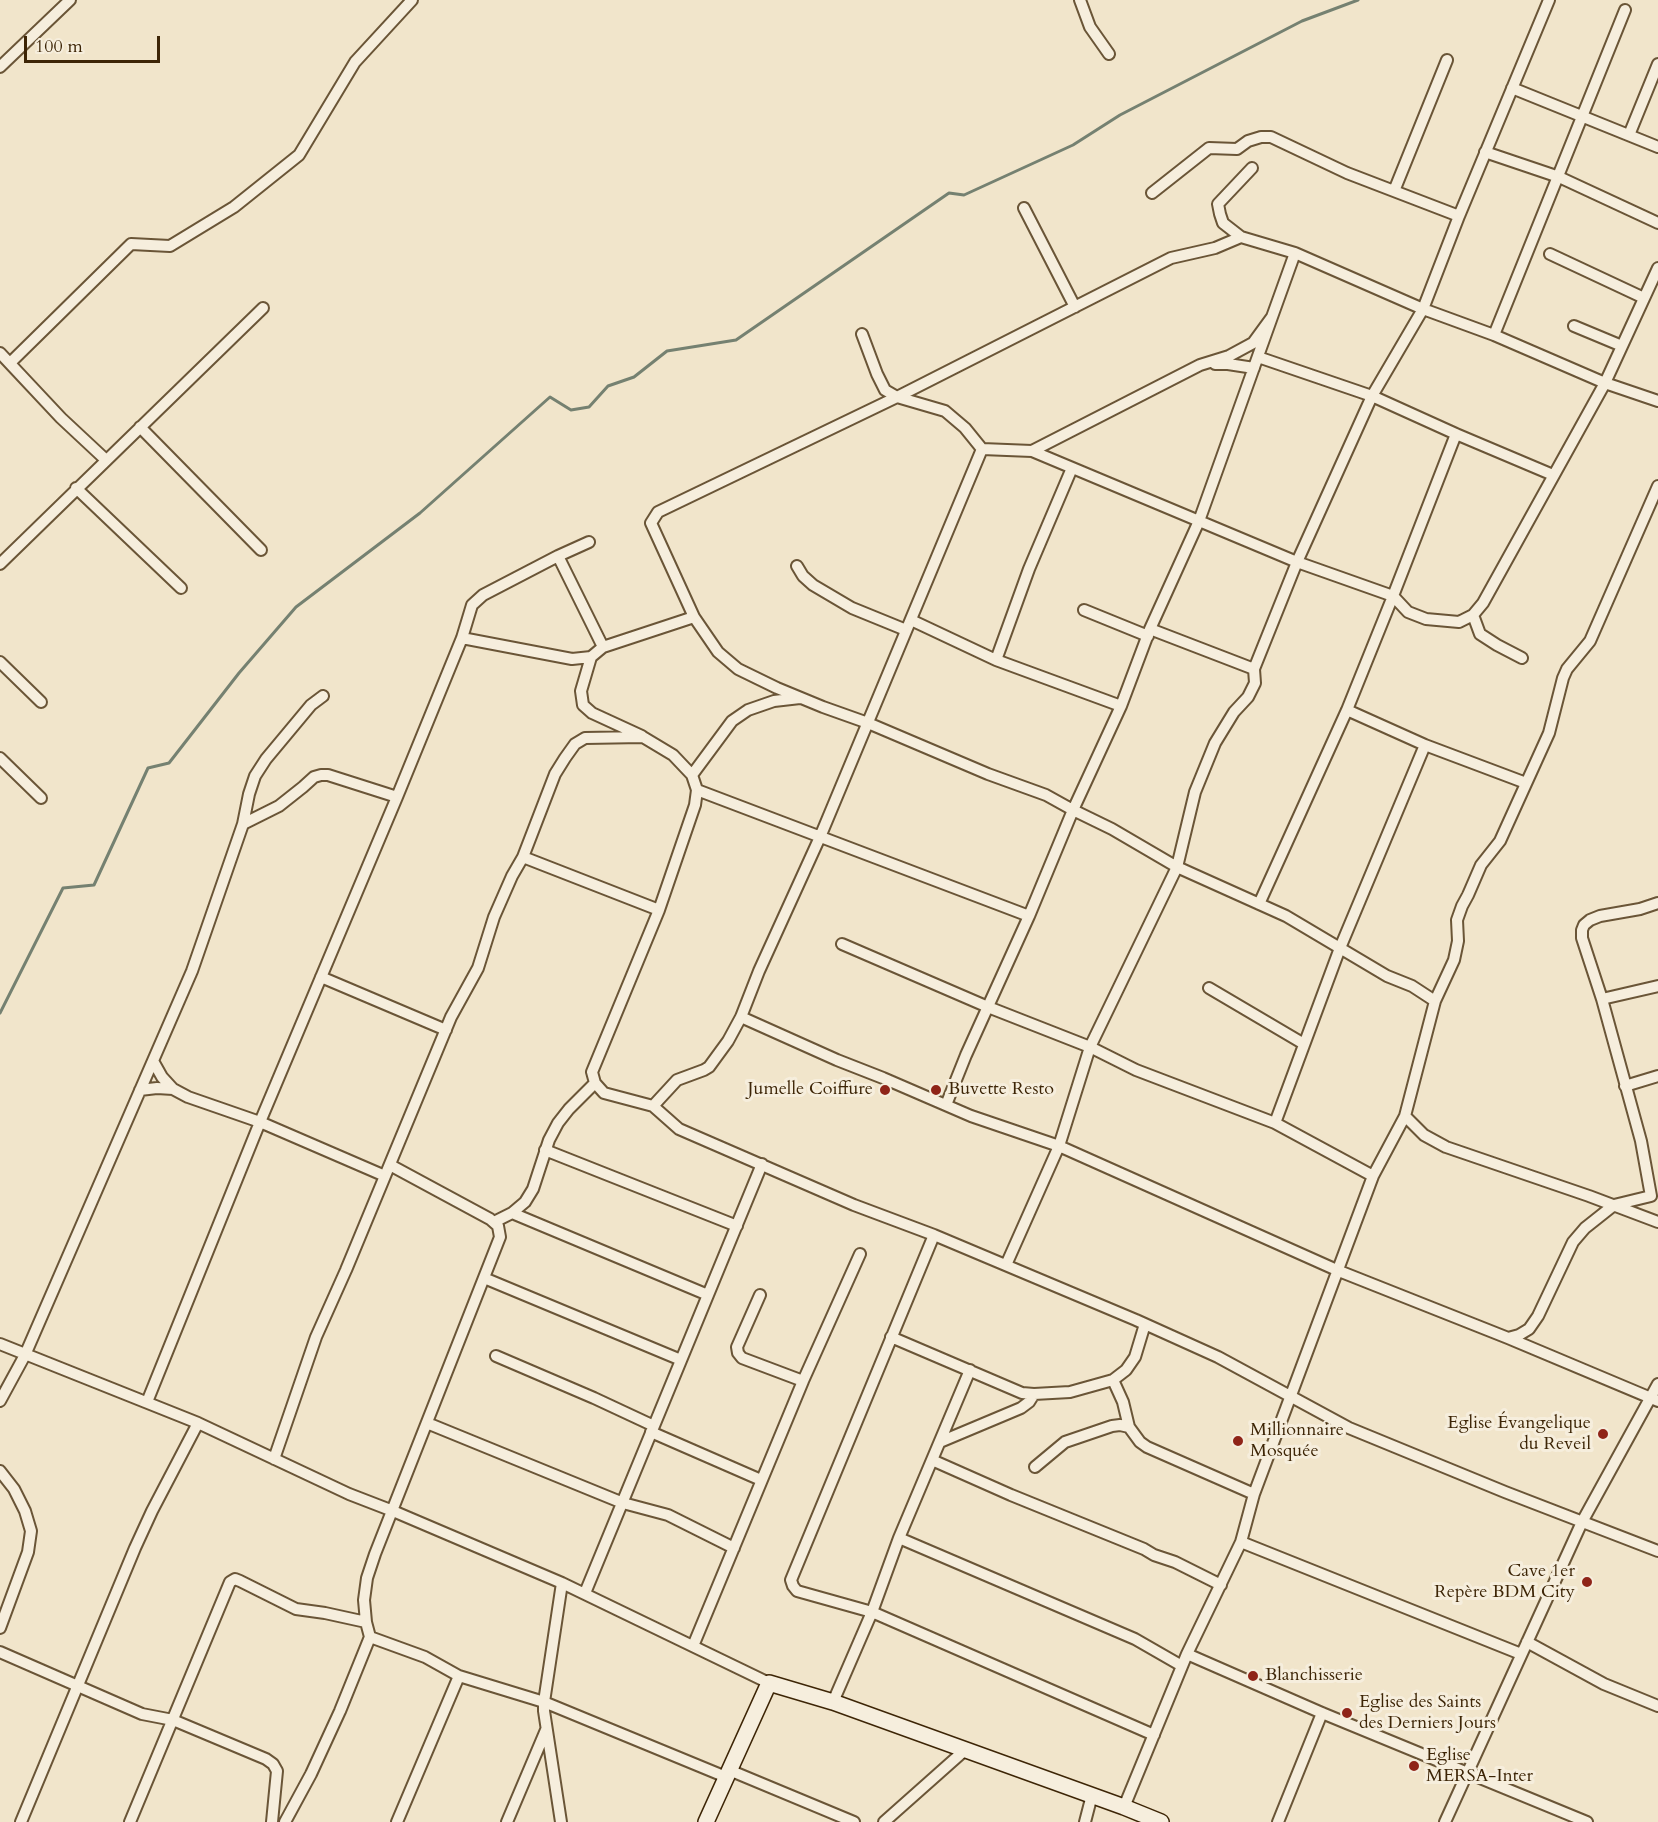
<!DOCTYPE html>
<html>
<head>
<meta charset="utf-8">
<style>
	body { margin:0 }
	#map { position:relative; width:1658px; height:1822px; overflow:hidden; background:#f1e5cb; font-family:Cardo,serif }
	canvas { display:block }
	.scale { position:absolute; left:24px; top:36px; width:136px; height:27px; box-sizing:border-box; border:3px solid #3d2506; border-top:0; padding-left:8px; font-size:18px; line-height:21px; white-space:nowrap; color:#3d2506; -webkit-text-stroke:4px #f6eedd; paint-order:stroke }
</style>
</head>
<body>
<div id="map">
<canvas width="1658" height="1822"></canvas>
<div class="scale">100 m</div>
</div>
<script>
const c = document.querySelector('canvas').getContext('2d');
c.lineJoin = 'round';
const toPath = rows => new Path2D(rows.map(r => 'M' + r).join(''));
function strokePath(path, color, width, dash) { c.strokeStyle = color; c.lineWidth = width; c.lineCap = dash ? 'butt' : 'round'; c.setLineDash(dash || []); c.stroke(path); }
function write(font, color, halo, rows, align = 'center') {
  c.font = font + ' Cardo,serif'; c.lineWidth = 6; c.setLineDash([]); c.textBaseline = 'middle'; c.strokeStyle = halo; c.fillStyle = color; for (const [text, x, y, turn = 0] of rows) {
    c.save(); c.translate(x, y); c.rotate((+turn || 0) * Math.PI / 180); c.textAlign = isNaN(turn) ? turn : align; if (halo) c.strokeText(text, 0, 0); c.fillText(text, 0, 0); c.restore();
  }
}
const stream = toPath([
	[0,1013,63,888,94,885,148,768,169,763,239,673,296,607,420,513,550,397,571,410,589,407,608,386,634,377,667,351,736,340,949,193,964,195,1073,145,1120,115,1302,21,1358,0]
]);
const street = toPath([
	[1080,0,1090,27,1109,54],
	[0,67,70,0],
	[1512,88,1658,147],
	[1629,135,1658,64],
	[1485,152,1559,177,1658,223],
	[1252,168,1218,204,1220,214,1223,223,1241,237,1295,253,1423,309,1494,335,1605,383,1658,401],
	[1394,191,1447,60],
	[1152,193,1209,148,1237,149,1248,141,1261,137,1271,137,1347,173,1459,216],
	[1024,208,1075,307],
	[1550,254,1644,298],
	[1574,326,1622,346],
	[862,334,877,374,885,390,897,397,945,411,965,428,982,449],
	[1494,335,1625,10],
	[0,353,61,418,106,460],
	[1258,357,1372,396,1456,434,1553,475],
	[10,363,131,244,170,246,234,207,299,155,355,62,412,0],
	[1215,364,1228,364,1254,368],
	[140,427,261,550],
	[982,449,1032,451,1297,562,1393,596,1456,434],
	[1032,451,1200,365,1229,356,1253,343,1272,317,1295,253],
	[76,488,181,588],
	[558,556,603,647],
	[0,564,263,308],
	[797,566,803,576,813,585,852,608,906,630],
	[1084,610,1148,636],
	[1473,615,1480,634,1497,645,1522,658],
	[911,620,996,660,1121,706],
	[1150,629,1254,669],
	[462,638,572,659,591,657,603,647,694,617],
	[591,657,581,691,583,705,592,713,642,736],
	[996,660,1029,569,1072,468],
	[0,662,41,702],
	[1347,710,1425,745,1526,783],
	[0,758,41,798],
	[692,775,732,721,748,710,774,701,800,698],
	[697,790,1029,916],
	[243,824,279,806,303,787,314,777,321,775,328,775,397,797],
	[523,857,659,910],
	[1259,904,1347,710,1393,596,1408,612,1426,619,1459,622,1473,615,1483,603,1605,383,1658,268],
	[842,944,988,1007,1090,1047,1136,1070,1275,1123,1373,1176],
	[321,977,446,1030],
	[1209,988,1304,1044],
	[1602,999,1658,986],
	[1435,1001,1454,960,1458,941,1457,920,1462,906,1468,895,1481,865,1500,841,1549,733,1563,678,1567,669,1590,641,1658,486],
	[741,1017,837,1060,883,1078,971,1116,1059,1146,1339,1271,1508,1338,1658,1401],
	[153,1061,162,1077,173,1089,188,1097,260,1122,385,1176],
	[1625,1086,1658,1076],
	[140,1090,157,1088,173,1089],
	[946,1105,966,1055,1029,916,1073,810,1121,706,1150,629,1199,521,1272,317],
	[653,1106,679,1129,854,1205,934,1235,1136,1320,1218,1357,1349,1428,1505,1492,1658,1551],
	[1405,1116,1424,1135,1446,1147,1589,1196,1658,1222],
	[1275,1123,1340,948,1425,745],
	[545,1150,737,1226],
	[512,1213,708,1295],
	[494,1222,512,1213,525,1202,533,1189,549,1140,558,1123,569,1109,595,1083],
	[934,1235,791,1580,793,1586,797,1591,872,1612,1154,1735],
	[1006,1265,1059,1146,1090,1047,1177,867,1195,792,1215,743,1234,712,1248,697,1255,683,1254,669,1297,562,1372,396,1423,309,1459,216,1549,0],
	[484,1278,681,1360],
	[760,1295,737,1347,738,1353,742,1358,803,1381],
	[891,1337,1022,1393,1034,1394,1070,1392,1113,1380,1126,1370,1135,1357,1145,1324],
	[1508,1338,1519,1335,1529,1329,1538,1316,1573,1242,1585,1228,1614,1205,1651,1196,1641,1141,1602,999,1582,938,1582,930,1584,925,1590,920,1600,916,1640,909,1658,903],
	[0,1344,198,1423,349,1494,393,1511,562,1583,769,1683],
	[496,1356,594,1398,654,1426],
	[1113,1380,1123,1402,1129,1427,1140,1442,1147,1447,1254,1494],
	[0,1401,25,1355,192,971,243,824,249,794,255,776,266,759,311,705,323,696],
	[147,1402,260,1122,397,797,462,638,472,605,483,595,558,556,589,542],
	[427,1423,623,1503,668,1515,734,1548],
	[651,1432,761,1480],
	[940,1442,1021,1408,1029,1402,1034,1394],
	[274,1459,316,1337,346,1270,451,1017,478,968,494,917,512,876,523,857,555,774,565,758,575,744,585,738,643,737,673,755,692,775,697,790,695,805,659,910,592,1072,595,1083,604,1093,653,1106,677,1080,704,1070,709,1067,728,1041,741,1017,759,971,820,837,982,449],
	[932,1460,1011,1495,1144,1549,1154,1555,1175,1562,1221,1585],
	[1035,1467,1065,1442,1112,1426,1120,1425,1129,1427],
	[0,1471,14,1489,25,1511,31,1531,28,1552,0,1628],
	[899,1538,1135,1639,1182,1666],
	[1241,1542,1521,1654],
	[585,1593,762,1164],
	[370,1637,425,1657,459,1676,544,1702,726,1777],
	[1527,1642,1604,1684,1658,1706],
	[693,1646,803,1381,860,1254],
	[0,1652,142,1714,173,1720,266,1759,273,1764,277,1771,272,1822],
	[1187,1654,1322,1713,1587,1822],
	[833,1702,872,1612,899,1538,970,1370],
	[729,1770,854,1822],
	[1124,1807,1187,1654,1241,1542,1254,1494,1373,1176,1405,1116,1435,1001,1412,986,1387,976,1286,916,1177,867,1112,829,1073,810,1046,795,988,774,868,723,823,707,777,688,738,669,718,652,694,617,651,523,658,512,897,397,1171,258,1215,248,1241,237],
	[21,1822,135,1548,152,1511,198,1423],
	[130,1822,230,1582,235,1579,240,1581,296,1609,325,1613,366,1622],
	[285,1822,311,1774,340,1711,370,1637,366,1622,364,1600,367,1578,375,1554,500,1237,498,1226,490,1219,390,1165],
	[397,1822,459,1676],
	[507,1822,546,1730],
	[561,1822,544,1711,544,1702,562,1583],
	[884,1822,965,1750],
	[1085,1822,1092,1795],
	[1278,1822,1322,1713],
	[1445,1822,1582,1522,1658,1384]
]);
const secondary = toPath([
	[706,1822,769,1683,833,1702,1124,1807,1161,1822]
]);
const markers = [
	[885,1090,6,"#8f2418"],
	[936,1090,6,"#8f2418"],
	[1603,1434,6,"#8f2418"],
	[1238,1441,6,"#8f2418"],
	[1587,1582,6,"#8f2418"],
	[1253,1676,6,"#8f2418"],
	[1347,1713,6,"#8f2418"],
	[1414,1766,6,"#8f2418"]
];
const poiNames = [
	["Jumelle Coiffure",873,1090,"right"],
	["Buvette Resto",948,1090],
	["Eglise Évangelique",1591,1424,"right"],
	["du Reveil",1591,1445,"right"],
	["Millionnaire",1250,1431],
	["Mosquée",1250,1452],
	["Cave 1er",1575,1572,"right"],
	["Repère BDM City",1575,1593,"right"],
	["Blanchisserie",1265,1676],
	["Eglise des Saints",1359,1703],
	["des Derniers Jours",1359,1724],
	["Eglise",1426,1756],
	["MERSA-Inter",1426,1777]
];
strokePath(stream, '#758171', 3);
strokePath(street, '#6a5537', 14);
strokePath(secondary, '#3d2506', 18);
strokePath(street, '#f6eedd', 10);
strokePath(secondary, '#f6eedd', 15);
for (const [x, y, r, color] of markers) { const dot = new Path2D(); dot.arc(x, y, r, 0, 2 * Math.PI); c.fillStyle = color; c.fill(dot); strokePath(dot, '#f6eedd', 2); }
write('18px', '#3d2506', '#f6eedd', poiNames, 'left');
</script>
</body>
</html>
